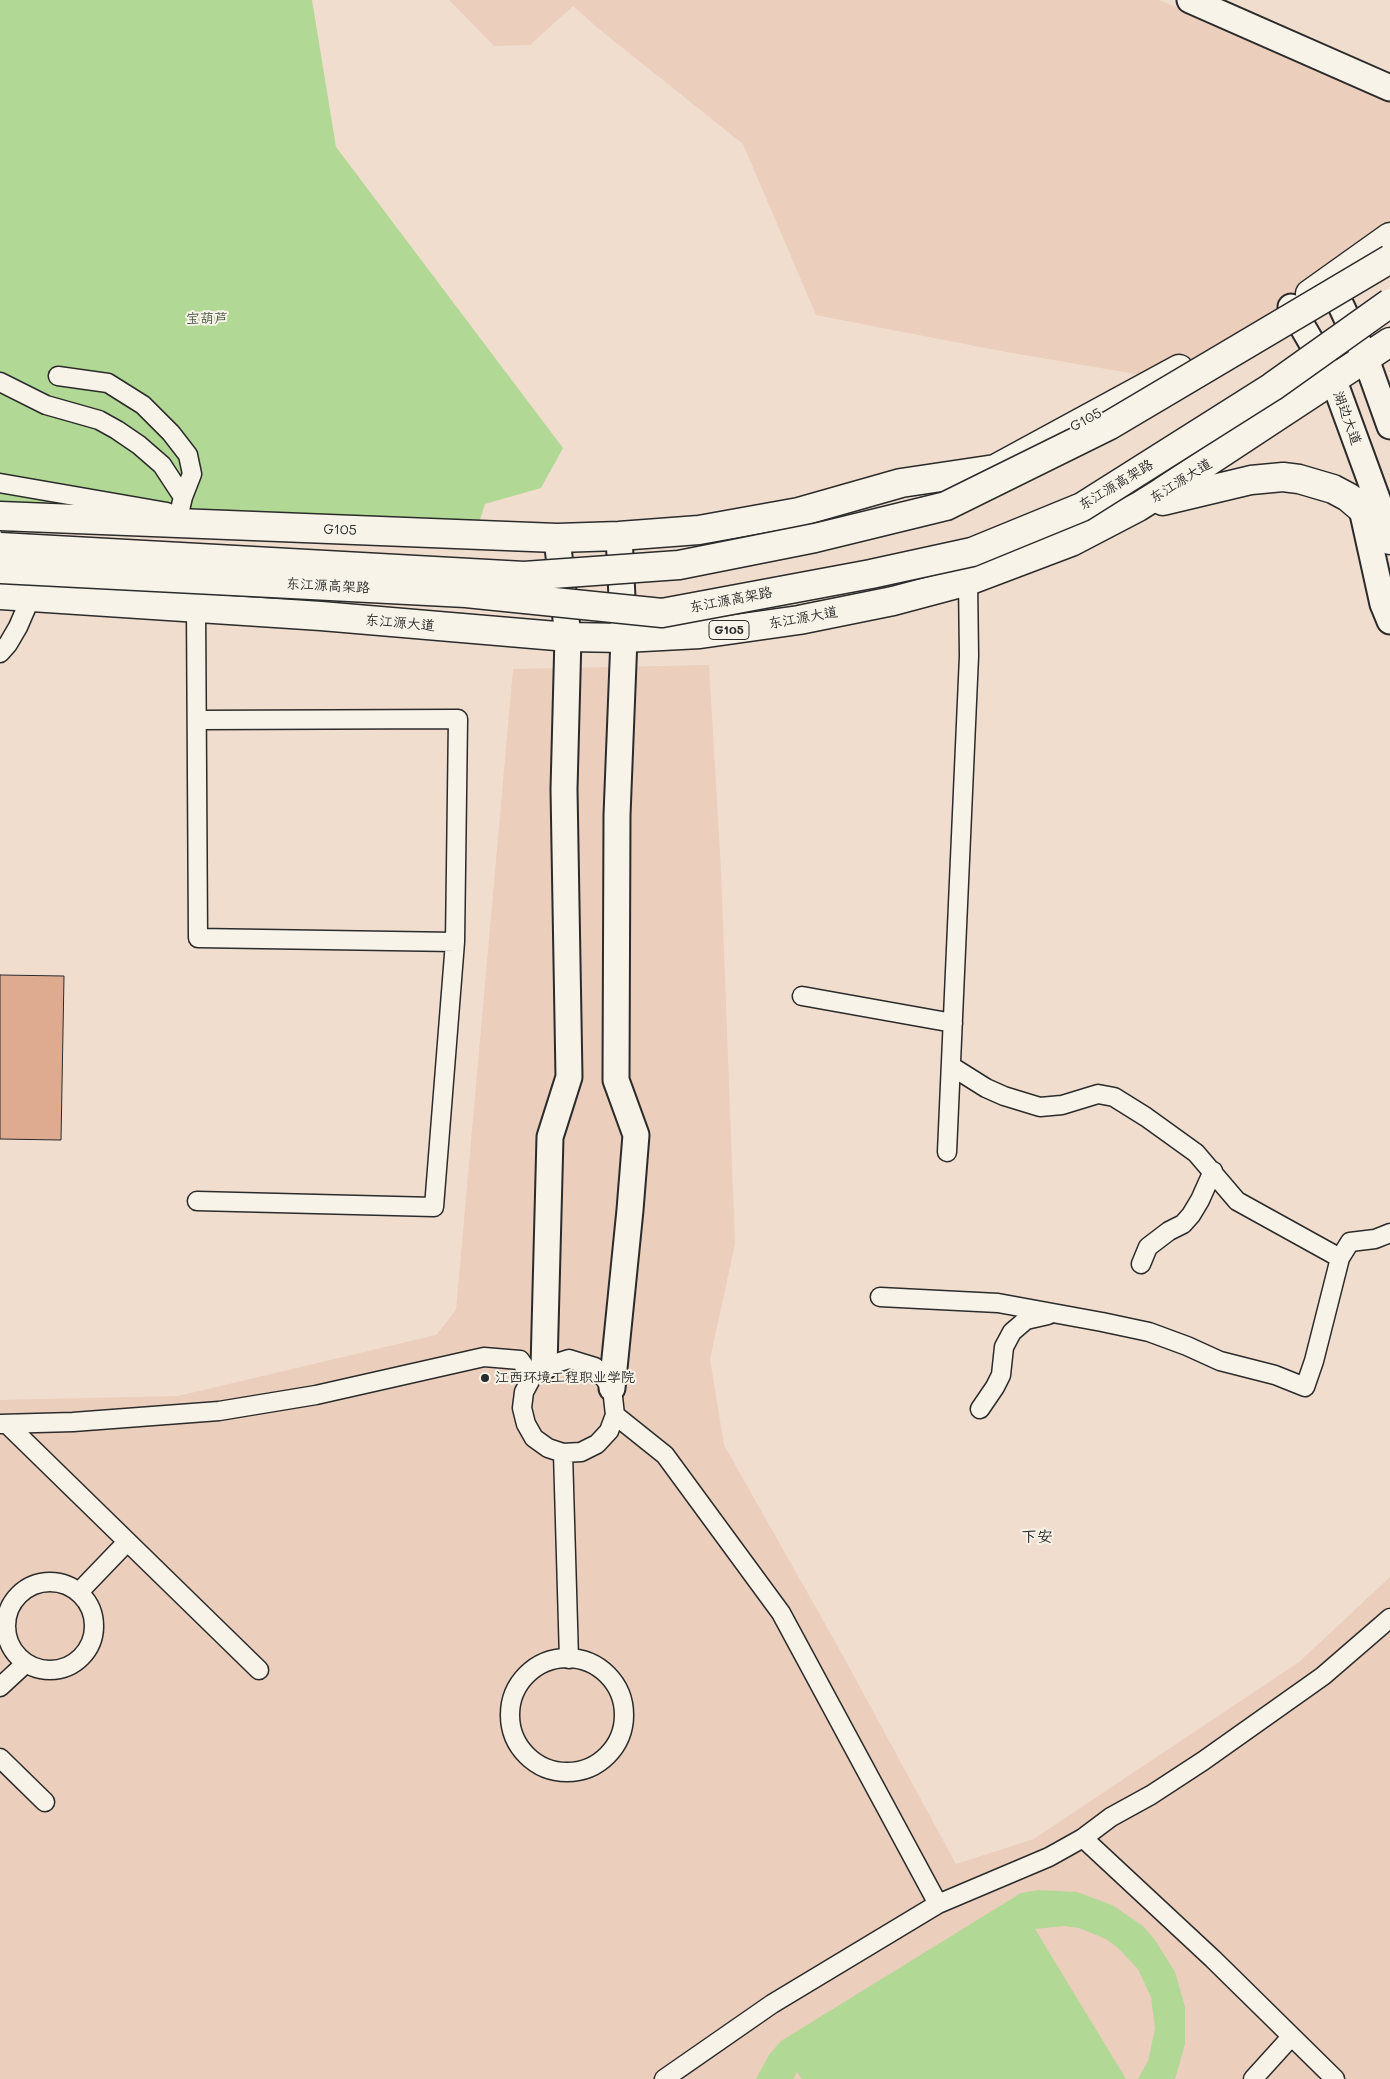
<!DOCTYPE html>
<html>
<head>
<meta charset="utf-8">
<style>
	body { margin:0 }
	canvas { display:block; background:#f0ddce }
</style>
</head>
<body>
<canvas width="1390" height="2079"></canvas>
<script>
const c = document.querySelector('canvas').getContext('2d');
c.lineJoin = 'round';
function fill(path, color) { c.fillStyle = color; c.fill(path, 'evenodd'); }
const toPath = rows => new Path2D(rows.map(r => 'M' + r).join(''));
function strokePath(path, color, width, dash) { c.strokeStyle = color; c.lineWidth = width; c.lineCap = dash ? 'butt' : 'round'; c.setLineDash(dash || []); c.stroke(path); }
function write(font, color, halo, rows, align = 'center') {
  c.font = font + ' Mali,"LXGW WenKai TC",sans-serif'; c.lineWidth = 4; c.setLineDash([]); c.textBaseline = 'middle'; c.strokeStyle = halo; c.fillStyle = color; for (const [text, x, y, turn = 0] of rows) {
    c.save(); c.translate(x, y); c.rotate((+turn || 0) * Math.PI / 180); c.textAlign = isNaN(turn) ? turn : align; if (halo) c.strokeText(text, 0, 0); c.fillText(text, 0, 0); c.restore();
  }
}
const built = toPath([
	[449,0,1159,0,1266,46,1390,96,1390,223,1364,243,1349,272,1177,381,1006,352,816,315,743,144,599,29,573,6,530,45,494,46],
	[709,665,721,871,735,1244,710,1359,724,1445,837,1645,956,1864,1034,1839,1299,1662,1390,1577,1390,2079,0,2079,0,1400,178,1396,436,1335,456,1310,513,669]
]);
const green = toPath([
	[0,0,312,0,336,147,563,448,541,488,485,504,472,545,0,514],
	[1039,1890,1077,1892,1112,1905,1143,1926,1155,1940,1175,1972,1185,2007,1185,2044,1175,2079,1138,2079,1148,2061,1155,2029,1151,1997,1138,1969,1118,1948,1106,1939,1079,1928,1064,1926,1035,1929,1126,2079,802,2079,797,2072,793,2079,756,2079,769,2055,781,2041,1021,1893]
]);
const building = toPath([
	[0,975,64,976,61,1140,0,1139,0,975]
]);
const street = toPath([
	[58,376,108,383,143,405,171,433,188,455,192,474,183,497,179,514],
	[0,382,46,405,99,420,117,430,139,445,162,465,183,497],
	[0,483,167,512],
	[196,607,198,938,455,942],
	[0,653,8,644,18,627,31,597],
	[802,996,953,1023],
	[947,1152,969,656,968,581],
	[197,1201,434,1207,455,942,458,719,198,720],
	[1340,1258,1350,1242,1375,1239,1390,1233],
	[1141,1264,1148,1247,1169,1231,1183,1224,1191,1215,1200,1200,1213,1171],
	[880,1297,998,1303,1102,1322,1149,1332,1187,1346,1220,1361,1275,1375,1305,1387,1314,1361,1340,1258,1237,1201,1196,1153,1146,1117,1114,1097,1098,1094,1062,1105,1040,1107,1004,1096,986,1088,951,1066],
	[980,1409,995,1387,1001,1375,1004,1347,1012,1332,1026,1320,1048,1315],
	[615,1415,609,1431,597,1444,581,1452,563,1453,548,1448,534,1438,526,1424,522,1408,524,1392,532,1377,544,1367,569,1359,595,1367,612,1388,615,1415,665,1455,781,1613,938,1904,1049,1857,1083,1838,1213,1959,1335,2079],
	[0,1424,73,1422,219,1411,316,1395,484,1357,520,1360,532,1377],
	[8,1425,259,1670],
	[563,1453,569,1659],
	'6 1626a44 44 0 1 1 88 0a44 44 0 1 1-88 0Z',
	[79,1592,127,1542],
	'510 1715a57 57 0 1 1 114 0a57 57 0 1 1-114 0Z',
	[0,1687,26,1663],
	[0,1758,45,1802],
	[1083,1838,1111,1817,1151,1795,1203,1761,1323,1676,1390,1618],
	[664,2079,772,2004,938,1904],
	[1253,2079,1291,2037]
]);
const secondary = toPath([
	[1190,0,1390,88],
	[1329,280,1366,359,1390,426],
	[1291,307,1334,381,1390,534],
	[1360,500,1383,604,1390,621],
	[544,1367,550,1137,569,1077,564,789,568,637,557,538],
	[612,1388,630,1210,636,1135,616,1080,617,815,624,638,619,536]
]);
const highway = toPath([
	[1310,294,1390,237],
	[1163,501,1251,480,1283,477,1299,479,1333,489,1348,497,1375,520,1390,540],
	[0,516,557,538,619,536,699,530,799,512,901,483,995,469,1179,369],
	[0,595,321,616,568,637,624,638,700,634,799,620,893,601,968,581,1071,542,1138,507,1162,492,1390,342]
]);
const highwayBridge = toPath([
	[0,547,524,576,679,565,815,538,946,506,1110,425,1390,259],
	[0,569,466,593,662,613,871,574,972,552,1082,507,1272,387,1390,303]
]);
const markers = [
	[485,1378,5,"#2b2b2b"]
];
const shields = [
	[729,630,40]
];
const shieldNames = [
	["G105",729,630]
];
const parkNames = [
	["宝葫芦",207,319]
];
const streetNames = [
	["湖边大道",1347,418,70],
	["G105",1086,420,-28],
	["东江源大道",1181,481,-32],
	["东江源高架路",1116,485,-31],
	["G105",340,530,2],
	["东江源高架路",328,586,3],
	["东江源高架路",731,600,-11],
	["东江源大道",803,618,-10],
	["东江源大道",400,623,5]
];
const poiNames = [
	["江西环境工程职业学院",495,1378]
];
const quarterNames = [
	["下安",1037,1537]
];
fill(built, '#ebcebc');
fill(green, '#b1d894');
fill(building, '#deab91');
strokePath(building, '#2b2b2b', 1);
strokePath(street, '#2b2b2b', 21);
strokePath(secondary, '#2b2b2b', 29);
strokePath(highway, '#2b2b2b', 31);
strokePath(street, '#f7f3e8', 18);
strokePath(secondary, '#f7f3e8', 25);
strokePath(highway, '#f7f3e8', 28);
strokePath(highwayBridge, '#2b2b2b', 31, []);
strokePath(highwayBridge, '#f7f3e8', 28);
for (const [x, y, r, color] of markers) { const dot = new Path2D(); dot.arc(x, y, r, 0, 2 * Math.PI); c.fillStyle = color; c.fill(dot); strokePath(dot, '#f7f3e8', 2); }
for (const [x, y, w] of shields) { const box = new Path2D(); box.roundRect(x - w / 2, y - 9.5, w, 19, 4); c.fillStyle = '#f7f3e8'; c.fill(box); strokePath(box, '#2b2b2b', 1); }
write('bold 12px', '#2b2b2b', null, shieldNames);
write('14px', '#4c5645', '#f7f3e8', parkNames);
write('14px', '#2b2b2b', '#f7f3e8', streetNames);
write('14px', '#2b2b2b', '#f7f3e8', poiNames, 'left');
write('16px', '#2b2b2b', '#f7f3e8', quarterNames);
</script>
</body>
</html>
